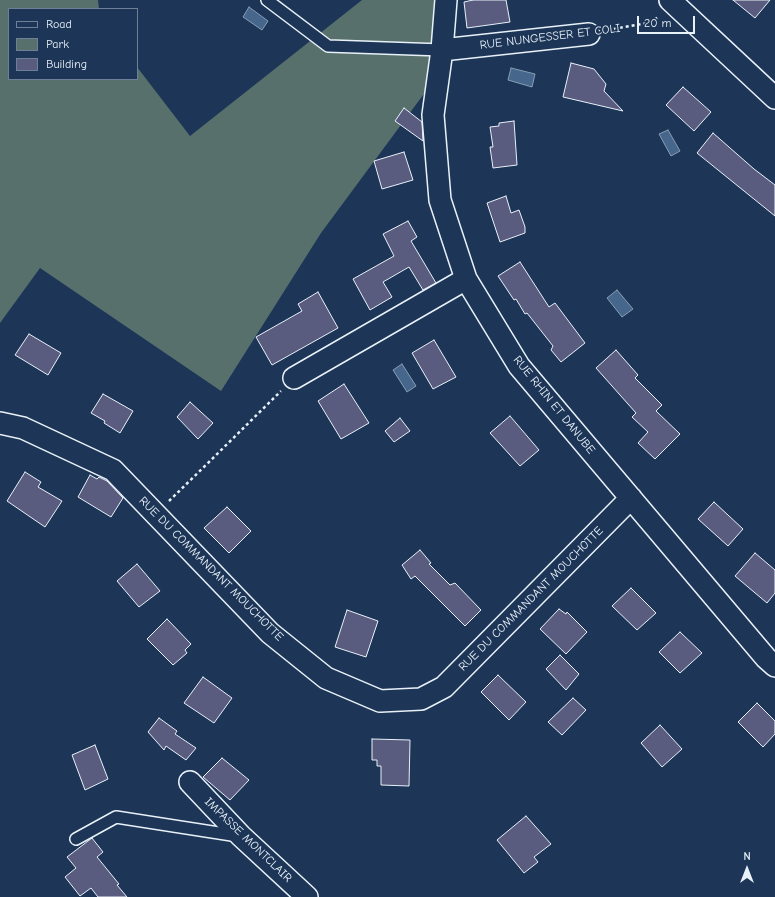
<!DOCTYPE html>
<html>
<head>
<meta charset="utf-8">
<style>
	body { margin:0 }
	#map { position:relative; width:775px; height:897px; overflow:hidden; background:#1d3557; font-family:"Comic Neue",sans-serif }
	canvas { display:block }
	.legend { position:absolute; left:8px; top:8px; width:130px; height:72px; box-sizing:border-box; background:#1d3557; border:1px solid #6e8097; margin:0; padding:5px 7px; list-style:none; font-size:12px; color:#e8f1f8 }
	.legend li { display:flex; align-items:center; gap:8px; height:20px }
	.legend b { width:20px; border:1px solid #6e8097 }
	.north { position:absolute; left:727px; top:849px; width:40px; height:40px; -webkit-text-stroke:3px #1d3557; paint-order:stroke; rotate:0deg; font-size:11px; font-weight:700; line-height:16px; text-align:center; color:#e8f1f8 }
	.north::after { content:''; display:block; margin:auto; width:14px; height:18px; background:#e8f1f8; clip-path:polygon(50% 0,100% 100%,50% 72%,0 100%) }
	.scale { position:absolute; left:637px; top:16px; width:58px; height:18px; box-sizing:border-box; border:2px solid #e8f1f8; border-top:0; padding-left:5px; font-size:12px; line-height:14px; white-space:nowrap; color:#e8f1f8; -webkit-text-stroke:3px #1d3557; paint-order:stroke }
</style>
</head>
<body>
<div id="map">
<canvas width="775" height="897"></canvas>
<ul class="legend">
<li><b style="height:5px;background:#1d3557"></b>Road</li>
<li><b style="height:11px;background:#57706c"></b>Park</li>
<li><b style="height:11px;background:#5a5c7f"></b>Building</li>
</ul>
<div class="north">N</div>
<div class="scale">20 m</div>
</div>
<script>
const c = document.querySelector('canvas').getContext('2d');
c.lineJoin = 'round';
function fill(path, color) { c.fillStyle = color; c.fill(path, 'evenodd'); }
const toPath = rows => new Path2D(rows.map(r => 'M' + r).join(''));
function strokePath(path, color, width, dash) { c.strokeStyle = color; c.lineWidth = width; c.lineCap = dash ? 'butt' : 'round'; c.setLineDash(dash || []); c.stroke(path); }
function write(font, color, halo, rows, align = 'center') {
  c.font = font + ' "Comic Neue",sans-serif'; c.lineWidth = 4; c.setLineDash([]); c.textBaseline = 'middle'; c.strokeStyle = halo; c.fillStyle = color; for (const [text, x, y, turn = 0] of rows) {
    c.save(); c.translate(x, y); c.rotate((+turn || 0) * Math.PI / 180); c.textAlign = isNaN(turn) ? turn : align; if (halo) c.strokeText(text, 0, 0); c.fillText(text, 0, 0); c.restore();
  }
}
const green = toPath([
	[0,0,98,0,99,9,9,9,9,79,137,79,137,67,190,136,362,0,437,0,429,87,321,233,221,391,40,268,0,323]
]);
const water = toPath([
	[249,7,268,21,262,30,243,17,249,7],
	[511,68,535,74,532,87,508,80,511,68],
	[668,130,680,151,671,156,659,134,668,130],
	[617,290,633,309,622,317,607,298,617,290],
	[402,364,416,386,407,392,393,370,402,364]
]);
const building = toPath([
	[473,0,506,0,510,22,467,28,464,2,473,0],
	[733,0,770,0,755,18,733,0],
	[571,63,594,69,606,84,604,91,623,111,563,97,571,63],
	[683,87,711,112,694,131,666,105,683,87],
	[404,108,422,122,423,141,395,121,404,108],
	[514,121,517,165,493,168,490,147,493,147,490,127,499,126,499,123,514,121],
	[713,133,754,169,775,185,775,216,697,153,713,133],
	[404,152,413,180,382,189,374,161,404,152],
	[506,196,511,213,519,210,525,227,525,233,500,242,487,203,506,196],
	[408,221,417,237,411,241,436,283,423,290,409,267,383,282,392,297,370,310,353,279,394,256,383,234,408,221],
	[520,262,549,307,555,303,585,343,561,362,551,350,553,346,527,313,525,314,516,299,514,300,498,276,520,262],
	[318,292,338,328,272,365,256,337,302,311,298,304,318,292],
	[29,334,61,353,48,375,15,355,29,334],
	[434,340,456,377,433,389,412,353,434,340],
	[616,350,638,375,635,378,662,405,656,411,680,434,655,459,638,443,648,432,632,417,636,413,596,368,616,350],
	[344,384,369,423,341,439,318,401,344,384],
	[103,394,133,411,120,433,104,423,105,421,91,413,103,394],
	[190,402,213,423,198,439,177,417,190,402],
	[510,416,539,450,520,466,490,433,510,416],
	[400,418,410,431,394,442,385,431,400,418],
	[25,472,41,482,38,487,62,501,45,527,7,501,25,472],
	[90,475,97,479,99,477,107,481,123,498,111,517,78,497,90,475],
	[714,502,743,529,728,546,698,519,714,502],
	[227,507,251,531,229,553,204,528,227,507],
	[420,550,431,563,429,564,450,585,455,583,481,610,465,626,415,576,411,579,402,565,420,550],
	[755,553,775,570,775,593,767,603,735,576,755,553],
	[137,564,160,591,139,607,117,581,137,564],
	[631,588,656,613,637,630,612,606,631,588],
	[559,609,566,614,567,612,587,632,566,654,540,629,559,609],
	[347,610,378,621,366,657,335,647,347,610],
	[167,619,191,644,185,650,187,653,173,665,147,639,167,619],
	[680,632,702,653,680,673,659,652,680,632],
	[560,655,579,674,566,690,546,669,560,655],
	[498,675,526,702,509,720,481,692,498,675],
	[203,677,232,698,214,723,184,703,203,677],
	[573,698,586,710,562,735,548,722,573,698],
	[757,703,775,721,775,734,763,747,738,722,757,703],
	[159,718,177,731,175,734,196,748,186,760,166,746,164,750,148,732,159,718],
	[660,725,682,749,662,767,641,743,660,725],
	[372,739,410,740,409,786,381,785,381,766,377,766,377,760,372,760,372,739],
	[95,745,108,779,85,790,72,755,95,745],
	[222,758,249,780,230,800,203,777,222,758],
	[526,816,551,844,534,857,538,862,524,873,497,840,526,816],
	[92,838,103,852,97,857,119,884,117,885,127,897,98,897,91,888,80,896,65,877,76,868,67,857,92,838]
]);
const path = toPath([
	[608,30,647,23,659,17],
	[169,501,209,462,281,391]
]);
const service = toPath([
	[267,0,328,46,442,50],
	[76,839,116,817,238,836]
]);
const minor = toPath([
	[446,0,442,50,433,115,440,200,466,279,519,366,766,658,775,666],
	[670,0,775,98],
	[442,50,589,34],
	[294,378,466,279],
	[0,423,23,428,113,470,270,633,326,678,380,701,421,699,444,687,631,498],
	[190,782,241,836,307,897]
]);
const streetNames = [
	["RUE NUNGESSER ET COLI",550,37,-7],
	["RUE RHIN ET DANUBE",554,405,51],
	["RUE DU COMMANDANT MOUCHOTTE",211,569,45],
	["RUE DU COMMANDANT MOUCHOTTE",531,599,-45],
	["IMPASSE MONTCLAIR",248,840,44]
];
fill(green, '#57706c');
fill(water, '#46668c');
strokePath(water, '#879eb7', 1);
fill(building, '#5a5c7f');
strokePath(building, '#e8f1f8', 1);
strokePath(service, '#e8f1f8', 14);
strokePath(minor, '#e8f1f8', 24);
strokePath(path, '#e8f1f8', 2.5, [3, 3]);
strokePath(service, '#1d3557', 11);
strokePath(minor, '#1d3557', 21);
write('12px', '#e8f1f8', '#1d3557', streetNames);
</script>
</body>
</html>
